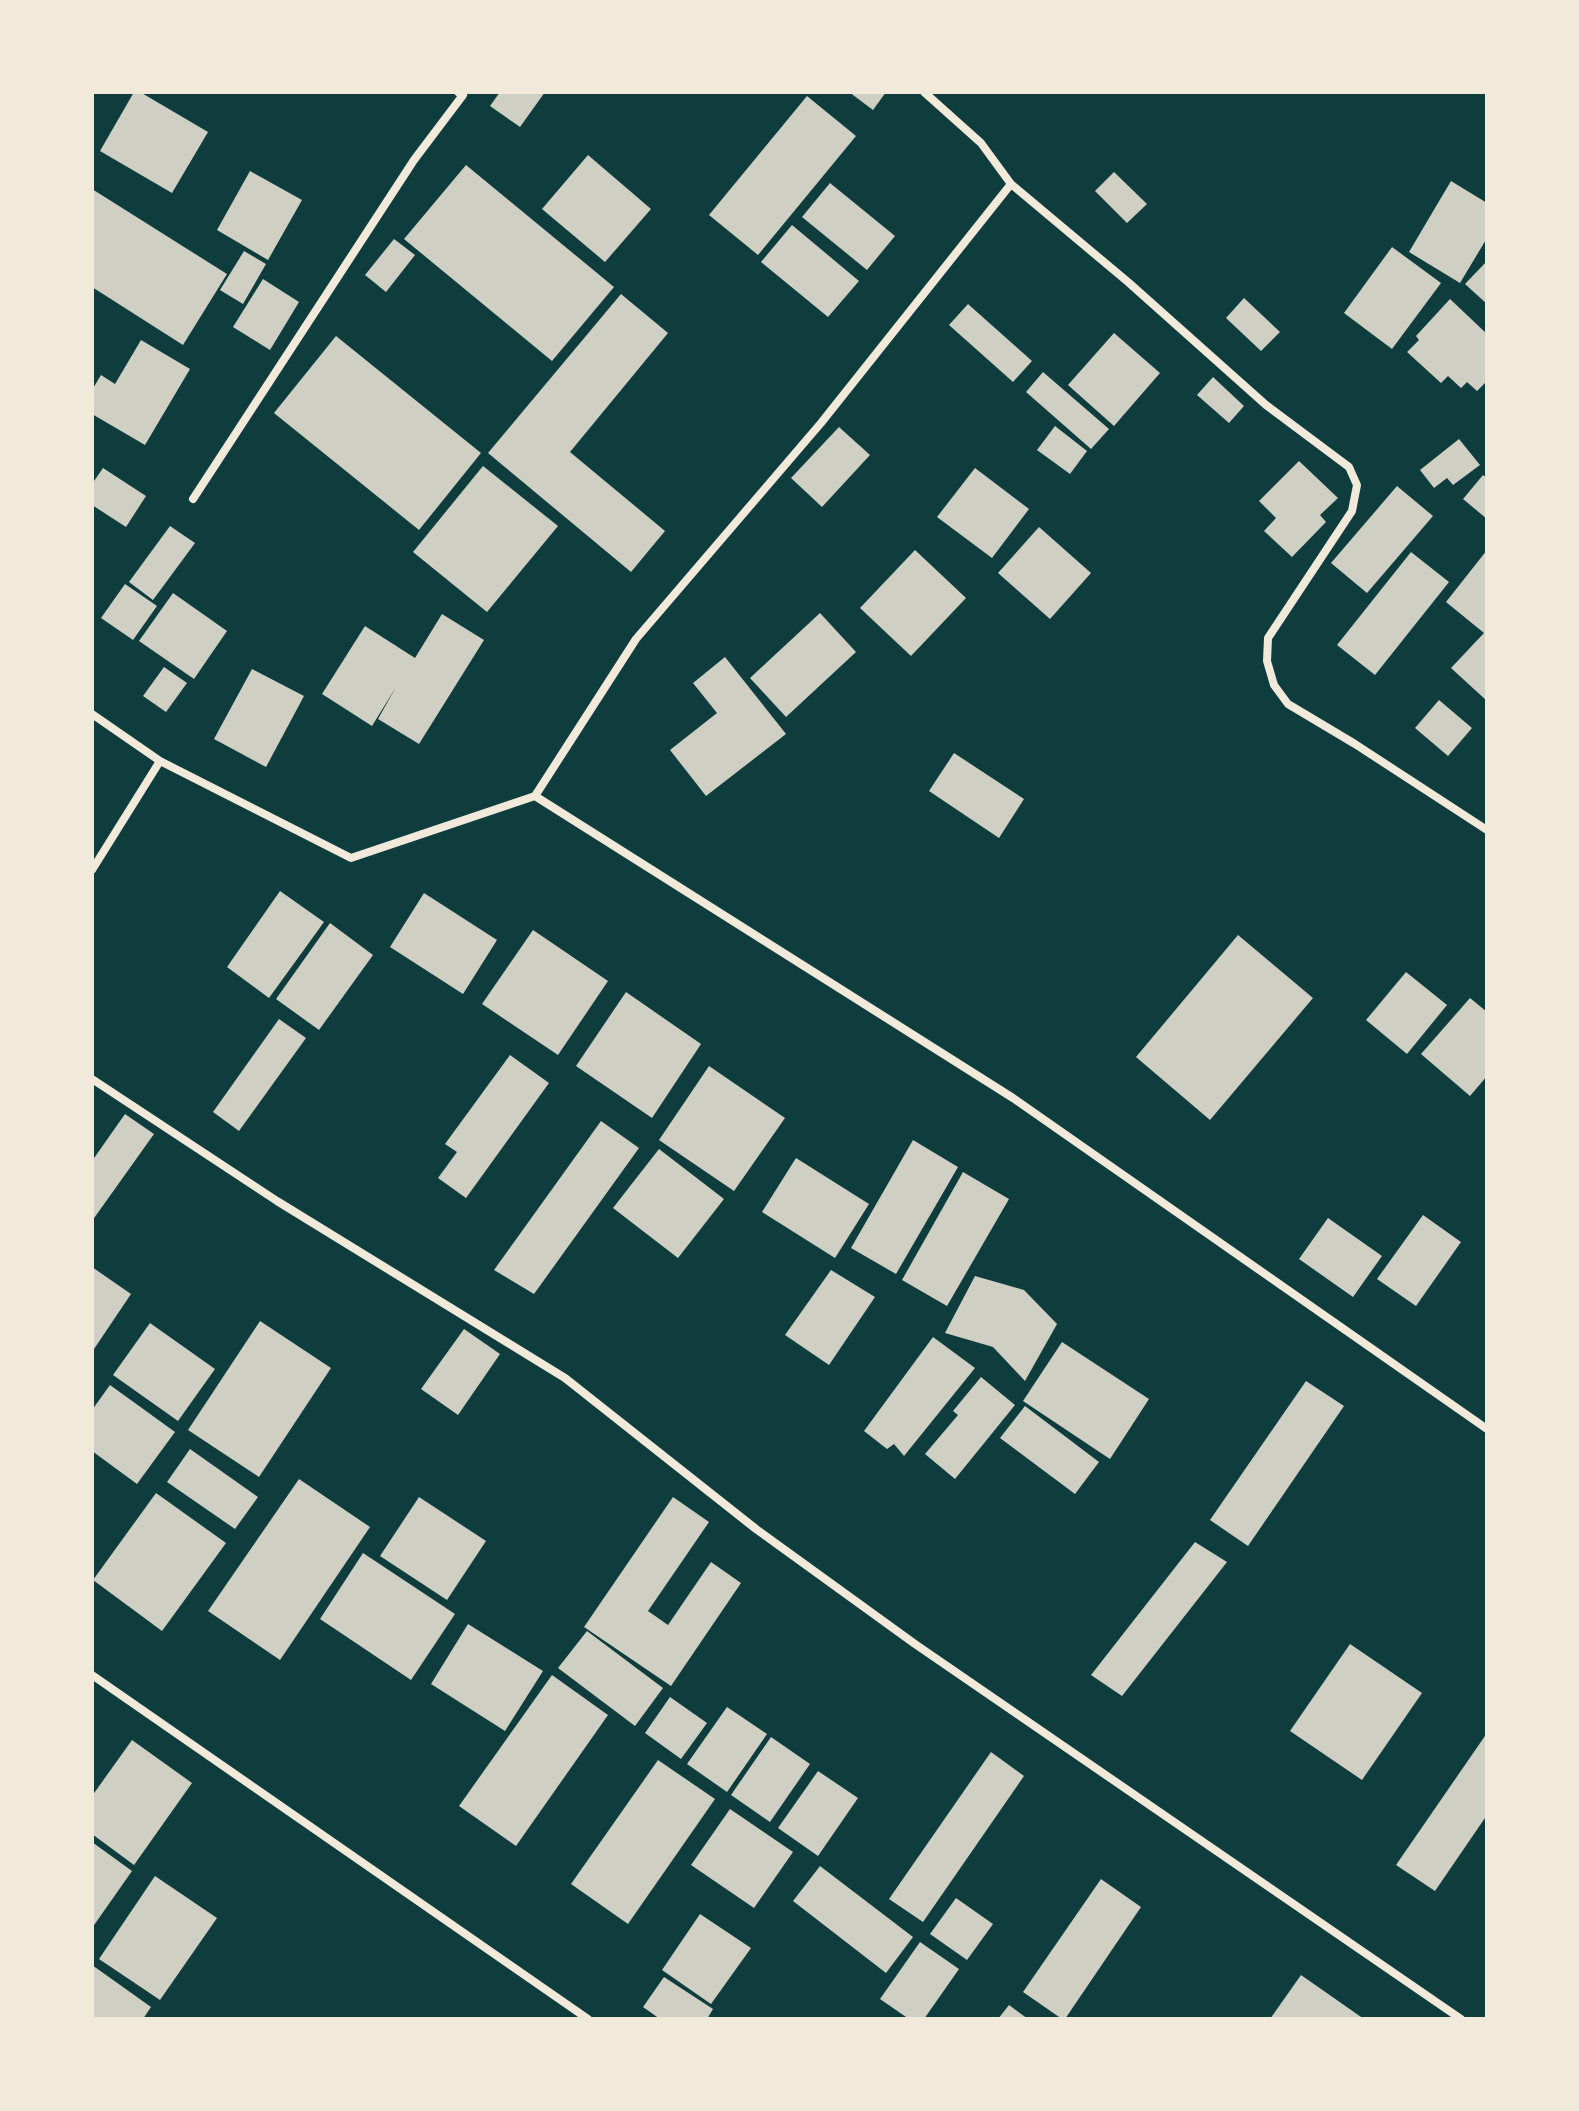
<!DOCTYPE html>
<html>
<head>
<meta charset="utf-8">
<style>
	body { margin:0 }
	#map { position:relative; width:1579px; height:2111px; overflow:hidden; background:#0f3d3e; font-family:"Exo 2",sans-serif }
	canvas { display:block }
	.frame { position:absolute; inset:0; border:94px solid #f1e9da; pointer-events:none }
</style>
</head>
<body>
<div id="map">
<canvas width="1579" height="2111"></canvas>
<div class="frame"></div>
</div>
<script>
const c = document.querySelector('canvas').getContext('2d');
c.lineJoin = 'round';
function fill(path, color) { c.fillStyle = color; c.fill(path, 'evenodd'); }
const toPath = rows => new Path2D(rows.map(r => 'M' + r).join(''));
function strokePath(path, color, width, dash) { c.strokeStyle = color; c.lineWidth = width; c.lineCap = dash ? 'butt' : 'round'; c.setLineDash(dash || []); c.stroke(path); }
const building = toPath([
	[134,92,140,92,208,132,172,193,100,151],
	[500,92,545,92,520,127,490,106],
	[849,92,886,92,873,110],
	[807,96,856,136,758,255,709,215],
	[588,155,651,209,605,262,542,209],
	[466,165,614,287,552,361,404,239],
	[250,171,302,200,268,260,217,230],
	[1114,172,1147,204,1127,223,1095,191],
	[1451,181,1487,203,1487,238,1460,283,1409,252],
	[830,183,895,236,867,270,802,217],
	[92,189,227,274,183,345,92,287],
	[792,225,859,281,828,317,761,262],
	[394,239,415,255,386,292,365,275],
	[1392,247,1441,283,1392,349,1344,313],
	[244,251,266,264,243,304,220,290],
	[1487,261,1487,304,1465,284],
	[263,279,299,302,270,350,233,327],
	[621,294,668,333,570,452,665,531,631,572,488,453],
	[1244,298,1280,332,1261,351,1226,318],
	[1450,299,1487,334,1487,381,1477,391,1467,382,1461,388,1448,376,1441,383,1407,352,1419,340,1416,336],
	[968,304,1032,361,1013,382,949,325],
	[1114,333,1160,373,1114,426,1068,385],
	[336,336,481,453,419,530,274,413],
	[141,340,190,369,145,445,92,414,92,390,101,375,115,384],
	[1043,372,1109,429,1091,449,1026,392],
	[1213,377,1244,406,1229,423,1197,395],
	[1055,426,1087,451,1070,474,1037,450],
	[839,427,870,455,822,507,791,478],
	[1459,439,1480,465,1453,485,1447,478,1434,488,1420,470],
	[1299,461,1338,498,1320,515,1326,522,1292,557,1264,531,1276,518,1259,501],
	[483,466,558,526,487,612,413,552],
	[103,468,146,496,126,527,92,505,92,484],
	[975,468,1029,509,992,558,937,517],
	[1483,475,1487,478,1487,519,1463,499],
	[1397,486,1433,516,1367,593,1331,563],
	[170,526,195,543,153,600,129,582],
	[1039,527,1091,573,1050,619,998,573],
	[915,550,966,598,911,656,860,608],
	[1487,550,1487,701,1451,668,1484,633,1446,602],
	[1411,552,1449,582,1375,675,1337,645],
	[125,584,157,606,133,640,101,618],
	[173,593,227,631,194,679,139,641],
	[820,613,856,652,786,717,750,678],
	[442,614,484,640,419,744,378,719,396,687,372,726,322,694,365,626,415,658],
	[725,657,786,734,706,796,670,750,717,713,693,683],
	[164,667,187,683,166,712,143,696],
	[252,669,304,696,266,767,214,739],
	[1439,700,1472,728,1448,756,1415,728],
	[954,753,1024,799,999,838,929,791],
	[280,891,324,922,269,998,227,967],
	[424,893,497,940,463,994,390,947],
	[330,923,373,955,319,1030,276,999],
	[533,930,608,981,558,1055,482,1004],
	[1238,935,1313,998,1210,1120,1136,1057],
	[1406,972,1447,1005,1407,1054,1366,1020],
	[626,992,701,1044,652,1118,576,1066],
	[1470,998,1487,1012,1487,1076,1470,1096,1421,1054],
	[279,1019,306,1038,239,1131,213,1112],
	[510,1055,549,1083,466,1198,438,1178,457,1152,445,1144],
	[709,1066,785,1118,734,1191,659,1140],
	[125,1114,154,1134,92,1221,92,1161],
	[601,1121,639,1148,534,1294,494,1270],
	[913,1140,958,1167,896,1274,851,1248],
	[659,1149,724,1199,678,1258,613,1208],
	[796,1158,869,1204,835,1258,762,1212],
	[963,1172,1009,1199,947,1306,902,1280],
	[1423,1215,1461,1242,1416,1306,1377,1279],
	[1328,1218,1382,1256,1353,1297,1299,1259],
	[92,1267,131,1294,92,1352],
	[831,1270,875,1297,829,1365,785,1335],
	[975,1276,1024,1290,1057,1324,1025,1381,993,1347,945,1333],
	[260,1321,331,1368,259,1477,188,1430],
	[150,1323,215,1369,178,1421,113,1375],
	[464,1329,500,1354,458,1415,421,1389],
	[933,1337,975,1368,904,1456,894,1444,887,1449,864,1431],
	[1062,1342,1149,1399,1110,1459,1023,1401],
	[981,1377,1015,1405,955,1479,925,1454,958,1415,953,1411],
	[1306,1381,1344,1406,1248,1546,1210,1520],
	[110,1385,175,1432,137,1484,92,1451,92,1410],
	[1025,1406,1099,1462,1075,1494,1000,1438],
	[190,1449,258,1497,235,1529,167,1482],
	[299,1479,370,1527,280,1660,208,1611],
	[156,1493,226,1543,162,1631,93,1580],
	[419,1497,486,1541,447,1600,380,1556],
	[673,1497,709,1522,648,1611,668,1625,711,1562,741,1583,671,1686,584,1627],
	[1195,1542,1227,1562,1122,1696,1091,1675],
	[363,1553,455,1614,411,1680,320,1619],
	[468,1624,543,1671,505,1731,431,1684],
	[587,1631,663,1688,635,1726,558,1668],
	[1350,1644,1422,1693,1362,1780,1290,1731],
	[552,1675,608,1715,516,1846,459,1806],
	[670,1697,707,1723,681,1759,645,1733],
	[727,1707,767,1734,727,1792,687,1764],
	[1487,1733,1487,1815,1435,1891,1396,1865],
	[771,1737,810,1764,770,1822,731,1795],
	[132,1740,192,1783,134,1865,92,1834,92,1796],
	[991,1752,1024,1776,923,1922,889,1899],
	[658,1760,715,1799,628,1924,571,1884],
	[818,1771,858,1798,818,1856,778,1828],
	[730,1809,793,1852,754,1908,691,1865],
	[92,1842,132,1871,92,1928],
	[820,1866,913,1937,886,1973,793,1901],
	[155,1876,217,1918,160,2000,99,1959],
	[1101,1879,1141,1907,1065,2019,1062,2019,1023,1992],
	[956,1898,993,1924,967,1960,930,1934],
	[700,1914,751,1948,711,2004,662,1970],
	[920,1942,959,1969,924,2019,909,2019,880,1999],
	[92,1965,151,2007,143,2019,95,2019,92,2017],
	[1301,1975,1364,2019,1270,2019],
	[664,1977,713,2009,707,2019,660,2019,643,2007],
	[1009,2005,1028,2019,998,2019]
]);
const minor = toPath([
	[924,92,981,143,1011,184,1128,282,1266,405,1349,467,1357,485,1352,511,1268,638,1267,661,1274,685,1288,704,1355,744,1487,830],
	[193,499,414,160,463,95,458,92],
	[92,714,160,761,351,858,535,796,1013,1098,1487,1429],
	[535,796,636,639,821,423,1011,184],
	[92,870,160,761],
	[92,1079,277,1201,565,1378,756,1529,915,1644,1461,2019],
	[92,1675,588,2019]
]);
fill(building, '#cfcfc3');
strokePath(minor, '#f1e9da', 8);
</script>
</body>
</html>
